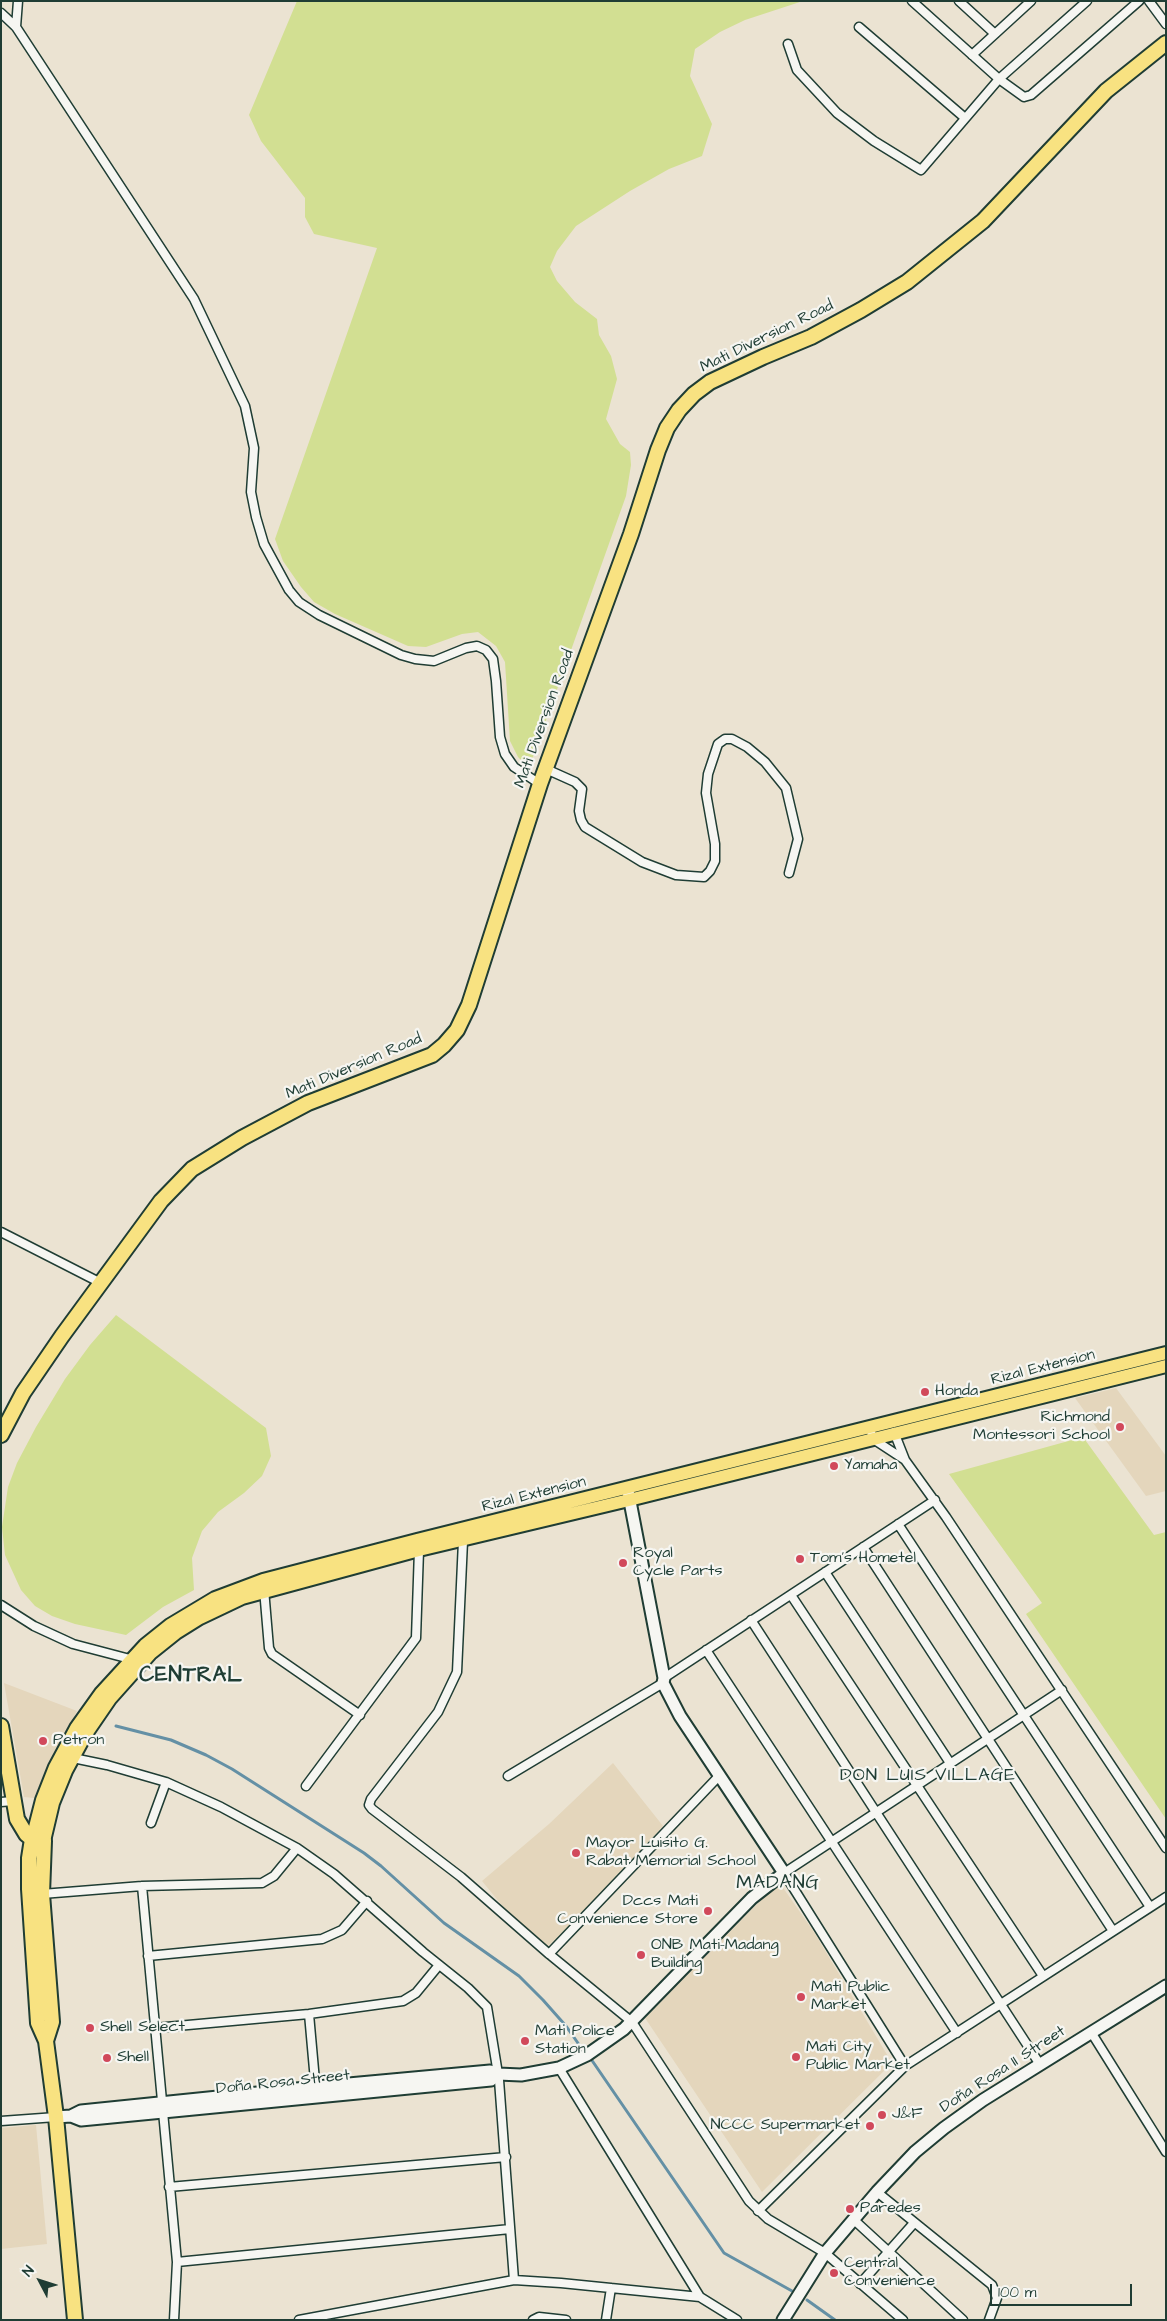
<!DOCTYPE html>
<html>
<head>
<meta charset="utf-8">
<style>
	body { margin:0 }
	#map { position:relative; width:1167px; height:2321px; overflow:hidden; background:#ebe3d2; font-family:"Architects Daughter",sans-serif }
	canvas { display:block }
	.frame { position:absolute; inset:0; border:2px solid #1f3d34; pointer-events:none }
	.north { position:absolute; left:15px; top:2256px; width:50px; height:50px; -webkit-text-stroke:4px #f6f6f2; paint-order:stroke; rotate:310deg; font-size:14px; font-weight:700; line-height:20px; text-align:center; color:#1f3d34 }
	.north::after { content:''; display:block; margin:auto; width:18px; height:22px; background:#1f3d34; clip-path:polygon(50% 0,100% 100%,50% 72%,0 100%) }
	.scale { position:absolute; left:990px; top:2284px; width:142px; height:22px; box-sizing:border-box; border:2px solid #1f3d34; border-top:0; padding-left:6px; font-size:15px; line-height:18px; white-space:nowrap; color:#1f3d34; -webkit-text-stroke:4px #f6f6f2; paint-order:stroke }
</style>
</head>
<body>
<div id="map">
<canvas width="1167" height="2321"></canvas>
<div class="frame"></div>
<div class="north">N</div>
<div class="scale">100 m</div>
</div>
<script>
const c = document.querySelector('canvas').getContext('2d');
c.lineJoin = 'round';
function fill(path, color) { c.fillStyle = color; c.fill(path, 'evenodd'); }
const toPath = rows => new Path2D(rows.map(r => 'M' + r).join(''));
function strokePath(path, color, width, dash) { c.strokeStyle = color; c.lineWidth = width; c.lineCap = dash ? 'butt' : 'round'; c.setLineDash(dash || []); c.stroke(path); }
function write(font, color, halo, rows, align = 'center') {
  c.font = font + ' "Architects Daughter",sans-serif'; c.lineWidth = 4.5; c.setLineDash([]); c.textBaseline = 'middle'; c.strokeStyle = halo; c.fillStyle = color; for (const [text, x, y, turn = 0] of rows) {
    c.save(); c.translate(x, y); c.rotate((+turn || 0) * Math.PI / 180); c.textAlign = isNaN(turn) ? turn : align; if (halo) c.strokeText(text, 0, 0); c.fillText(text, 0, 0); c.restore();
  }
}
const built = toPath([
	[1116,1388,1166,1456,1166,1491,1146,1496,1075,1398],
	[4,1683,77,1711,34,1798,24,1797],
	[613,1763,663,1826,607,1889,545,1949,518,1925,482,1881,549,1824],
	[779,1882,814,1932,892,2063,762,2192,645,2018],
	[36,2125,47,2244,1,2249,1,2128]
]);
const green = toPath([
	[297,1,803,1,745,20,720,32,695,49,690,76,712,124,702,156,669,169,630,191,576,226,557,251,550,267,557,281,575,302,597,319,599,335,611,356,617,379,606,419,620,444,630,452,631,465,626,496,529,768,518,757,510,741,505,662,496,646,478,632,462,634,426,647,408,646,335,614,314,602,301,587,283,561,275,539,377,248,314,234,305,217,305,198,261,141,249,115],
	[116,1315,266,1428,271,1456,262,1476,244,1493,218,1512,202,1531,192,1558,194,1590,163,1607,126,1635,75,1624,52,1616,35,1606,21,1590,5,1555,2,1527,8,1487,17,1463,36,1427,65,1379,90,1345],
	[1083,1437,1154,1535,1166,1532,1166,1819,1026,1614,1042,1603,949,1474]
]);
const stream = toPath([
	[116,1726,171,1740,206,1755,232,1769,364,1853,381,1866,444,1923,519,1976,543,2000,566,2026,580,2046],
	[591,2059,724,2253,792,2291],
	[807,2300,835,2320]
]);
const street = toPath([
	[912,1,999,79,1024,97,1031,95,1139,1],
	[959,1,995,34],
	[1149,1,1166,24],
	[1,13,16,27,194,299,245,406,254,448,251,492,256,517,264,544,289,590,299,602,319,615,401,655,415,659,434,661,466,648,477,646,486,650,493,659,496,681,500,737,505,754,514,767,540,784],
	[16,27,18,1],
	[859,27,965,118],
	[788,44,797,70,837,113,874,141,921,170,999,79,1087,1],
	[972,55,1031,1],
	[546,769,575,782,582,789,579,811,581,820,585,827,642,862,676,875,704,877,710,871,715,861,715,844,706,793,708,774,718,744,725,739,732,739,747,747,765,762,786,788,798,839,789,873],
	[1,1232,101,1283],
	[870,1428,873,1439,905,1460],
	[894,1432,905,1460,946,1517,1166,1848],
	[898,1524,1150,1907],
	[463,1541,457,1672,438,1712,371,1799,369,1805,372,1809,461,1877,549,1954,632,2022,749,2201,768,2219,825,2253,903,2320],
	[863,1547,1113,1931],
	[825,1572,950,1763],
	[264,1589,269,1648,272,1654,360,1715],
	[791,1595,1043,1976],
	[1,1605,34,1626,73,1644,130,1659,134,1662],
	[751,1620,1039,2063],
	[706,1650,957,2033],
	[664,1678,935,1500],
	[73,1758,107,1765,166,1782,221,1807,297,1848,334,1874,423,1952,468,1988,487,2007,499,2080,514,2280],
	[508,1776,663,1683],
	[306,1786,416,1638,419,1550],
	[1,1802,13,1801],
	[151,1823,166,1782],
	[142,1886,177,2262,174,2320],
	[42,1894,142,1886,262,1883,274,1876,297,1848],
	[549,1954,719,1776],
	[148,1956,322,1939,342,1930,367,1901],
	[309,2014,316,2092],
	[155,2028,309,2014,403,2001,416,1993,439,1965],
	[1091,2032,1166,2152],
	[905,2066,784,1873,1062,1690],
	[559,2068,700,2297],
	[1,2121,56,2117],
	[169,2187,506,2157],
	[877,2192,992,2285,997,2298,989,2320],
	[758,2211,905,2066,1166,1897],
	[853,2219,963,2320],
	[177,2262,510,2229],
	[860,2284,914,2223],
	[299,2320,514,2280,561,2283,700,2297,737,2320],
	[533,2320,539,2317,566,2320],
	[606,2320,611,2288]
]);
const secondary = toPath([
	[71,2116,81,2120,491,2080,498,2074],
	[56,2117,71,2116,81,2111,316,2087,490,2071,498,2074,521,2075,559,2068,587,2055,624,2029,752,1898,784,1873,680,1716,663,1683,664,1678,628,1491],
	[783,2320,825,2253,877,2192,915,2152,944,2128,983,2100,1166,1986]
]);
const primary = toPath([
	[32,1839,42,1800,55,1767,76,1728,101,1693,145,1645,170,1625,215,1598,263,1580,417,1540,1166,1353],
	[44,1841,53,1803,66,1771,86,1734,110,1699,151,1653,176,1633,200,1618,242,1598,419,1550,629,1500,1166,1366]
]);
const highway = toPath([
	[1,1435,23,1393,62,1336,161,1201,192,1169,242,1138,308,1103,432,1055,444,1045,457,1030,469,1005,540,784,631,534,658,450,667,428,679,410,694,394,710,382,763,357,811,337,861,310,907,282,983,221,1106,91,1166,43],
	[1,1726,17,1819,26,1834,32,1839,44,1841,42,1894,52,2022,46,2041],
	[32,1839,29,1858,29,1889,38,2023,46,2041,56,2117,75,2320]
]);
const markers = [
	[925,1392,5,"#d1495b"],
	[1120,1427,5,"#d1495b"],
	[834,1466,5,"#d1495b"],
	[800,1559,5,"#d1495b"],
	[623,1563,5,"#d1495b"],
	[43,1741,5,"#d1495b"],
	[576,1853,5,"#d1495b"],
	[708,1911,5,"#d1495b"],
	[641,1955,5,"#d1495b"],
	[801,1997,5,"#d1495b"],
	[90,2028,5,"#d1495b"],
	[525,2041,5,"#d1495b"],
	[796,2057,5,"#d1495b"],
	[107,2058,5,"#d1495b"],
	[882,2115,5,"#d1495b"],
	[870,2126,5,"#d1495b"],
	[850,2209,5,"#d1495b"],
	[834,2273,5,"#d1495b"]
];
const streetNames = [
	["Mati Diversion Road",767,337,-26],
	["Mati Diversion Road",545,719,-70],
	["Mati Diversion Road",354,1067,-23],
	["Rizal Extension",1043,1368,-14],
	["Rizal Extension",534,1495,-14],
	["Doña Rosa II Street",1003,2070,-33],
	["Doña Rosa Street",283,2083,-6]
];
const poiNames = [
	["Honda",935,1392],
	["Richmond",1110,1418,"right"],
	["Montessori School",1110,1436,"right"],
	["Yamaha",844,1466],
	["Royal",633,1554],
	["Cycle Parts",633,1572],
	["Tom's Hometel",810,1559],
	["Petron",53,1741],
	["Mayor Luisito G.",586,1844],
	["Rabat Memorial School",586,1862],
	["Dccs Mati",698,1902,"right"],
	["Convenience Store",698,1920,"right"],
	["ONB Mati-Madang",651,1946],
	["Building",651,1964],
	["Mati Public",811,1988],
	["Market",811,2006],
	["Shell Select",100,2028],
	["Mati Police",535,2032],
	["Station",535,2050],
	["Mati City",806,2048],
	["Public Market",806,2066],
	["Shell",117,2058],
	["J&F",892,2115],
	["NCCC Supermarket",860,2126,"right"],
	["Paredes",860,2209],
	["Central",844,2264],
	["Convenience",844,2282]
];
const neighbourhoodNames = [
	["DON LUIS VILLAGE",928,1776]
];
const quarterNames = [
	["MADANG",778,1884]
];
const districtNames = [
	["CENTRAL",191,1677]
];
fill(built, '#e4d6bc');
fill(green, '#d2df92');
strokePath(stream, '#6490a5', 3);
strokePath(street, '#1f3d34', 11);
strokePath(secondary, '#1f3d34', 15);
strokePath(primary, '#1f3d34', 16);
strokePath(highway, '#1f3d34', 18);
strokePath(street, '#f6f6f2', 8);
strokePath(secondary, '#f6f6f2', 11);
strokePath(primary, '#f8e281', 12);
strokePath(highway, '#f8e281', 14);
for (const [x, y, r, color] of markers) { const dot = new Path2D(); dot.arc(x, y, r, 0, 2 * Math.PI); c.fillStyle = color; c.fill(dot); strokePath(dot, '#f6f6f2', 2); }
write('16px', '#1f3d34', '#f6f6f2', streetNames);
write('16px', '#1f3d34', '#f6f6f2', poiNames, 'left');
c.letterSpacing = '1px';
write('18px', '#1f3d34', '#f6f6f2', neighbourhoodNames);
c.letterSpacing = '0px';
c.letterSpacing = '1px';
write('19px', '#1f3d34', '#f6f6f2', quarterNames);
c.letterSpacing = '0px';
c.letterSpacing = '1px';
write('bold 21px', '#1f3d34', '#f6f6f2', districtNames);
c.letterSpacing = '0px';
</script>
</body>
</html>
